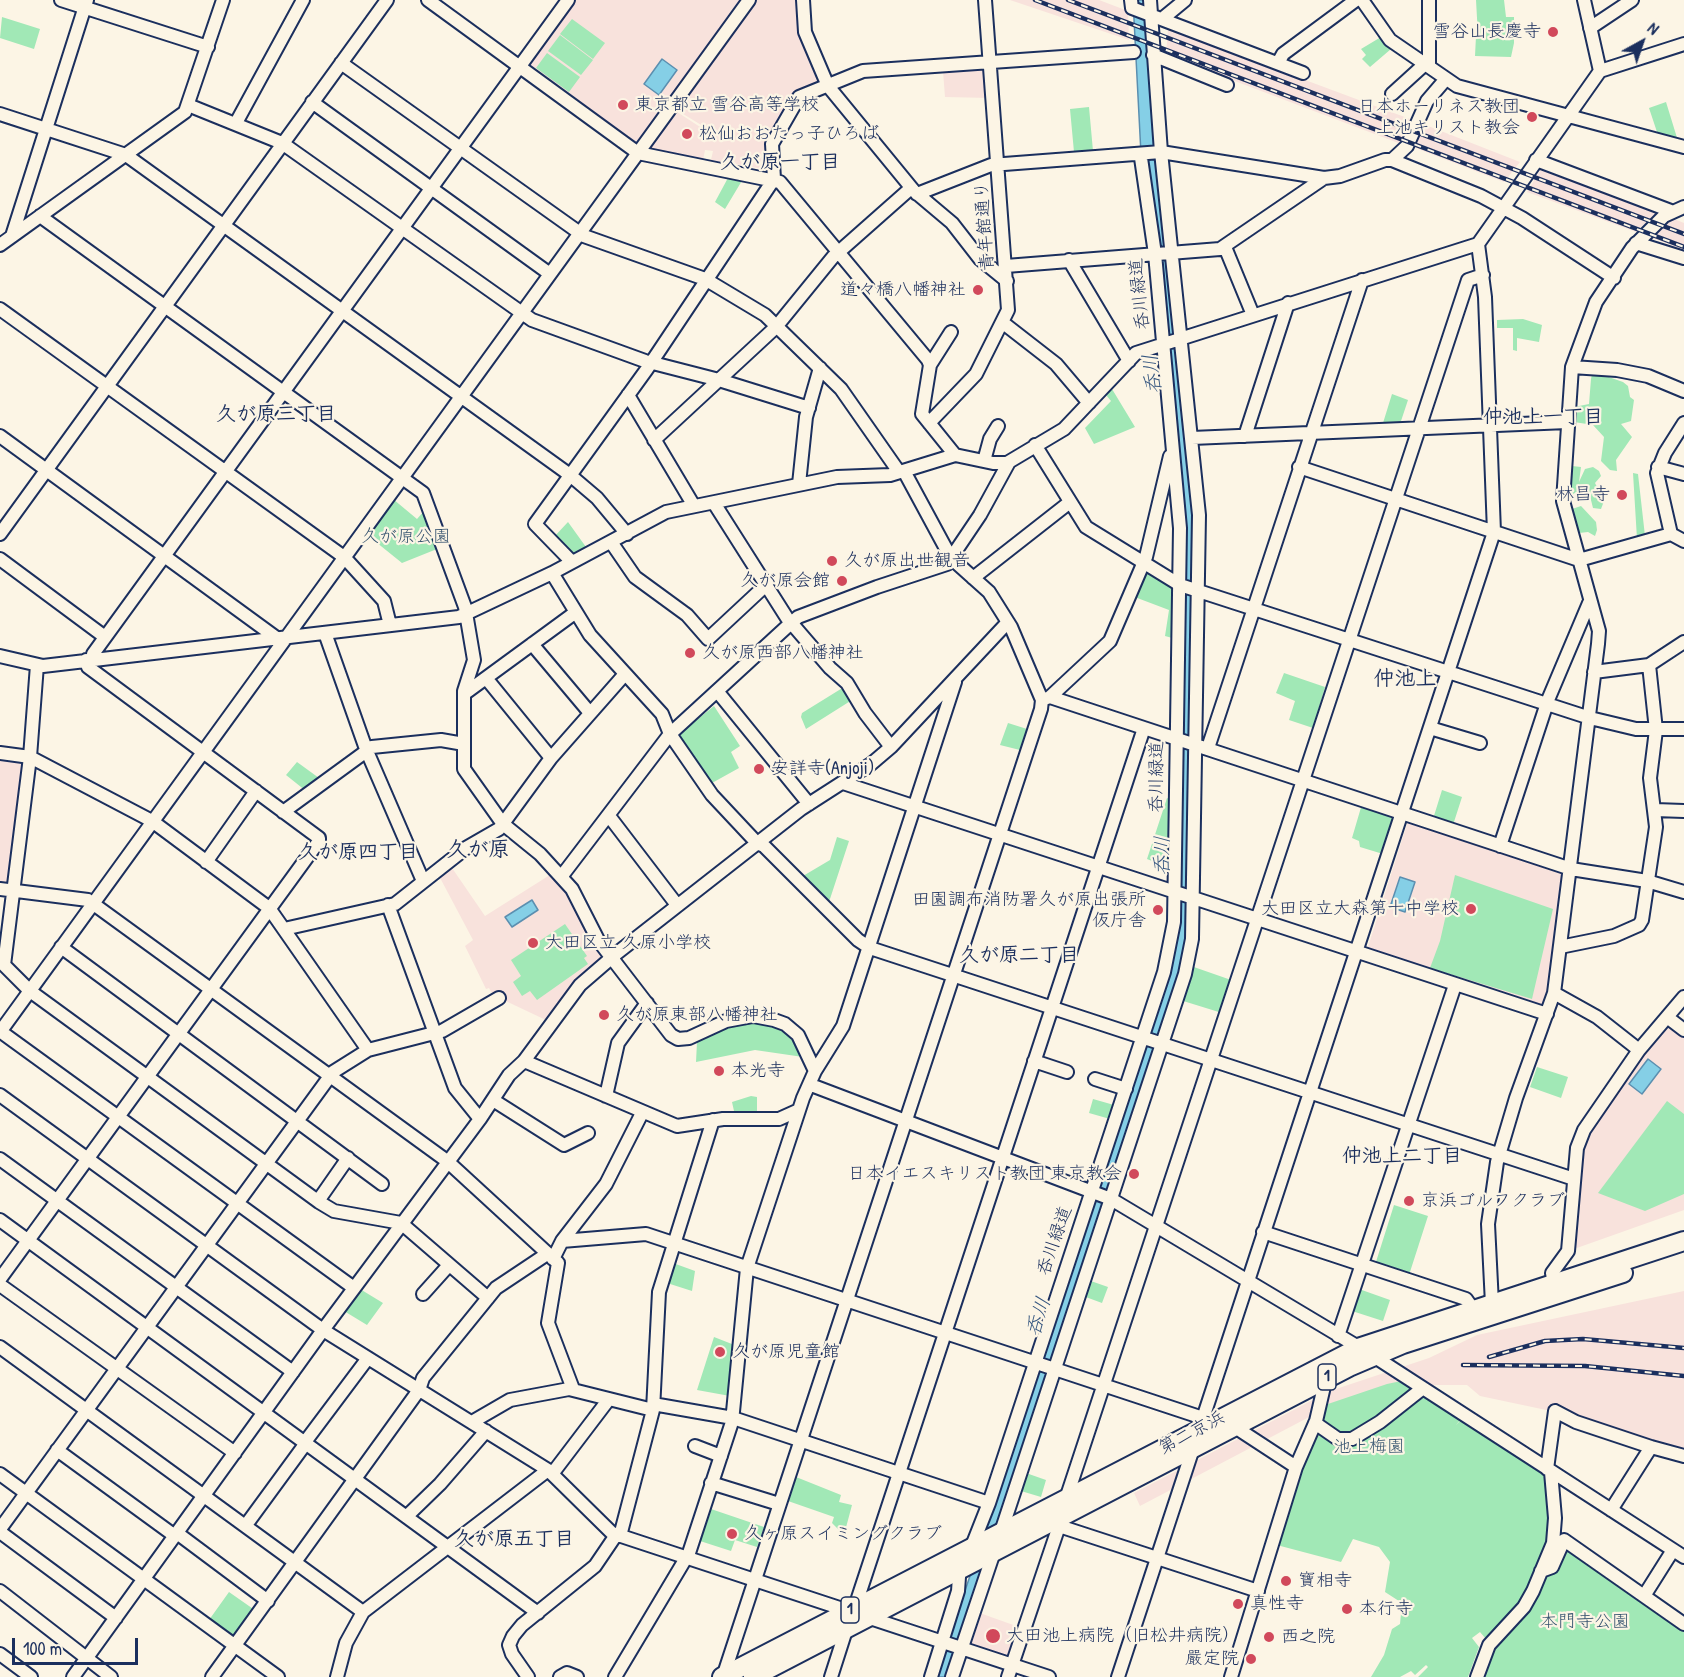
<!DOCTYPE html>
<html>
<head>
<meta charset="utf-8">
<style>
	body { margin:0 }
	#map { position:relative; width:1684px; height:1677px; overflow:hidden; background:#fcf5e5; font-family:"Patrick Hand",sans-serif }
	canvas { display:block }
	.north { position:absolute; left:1612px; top:12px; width:60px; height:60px; -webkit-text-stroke:4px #fcf5e5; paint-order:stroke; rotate:40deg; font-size:16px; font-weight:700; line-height:24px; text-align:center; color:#1b2f5e }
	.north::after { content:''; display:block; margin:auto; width:21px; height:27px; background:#1b2f5e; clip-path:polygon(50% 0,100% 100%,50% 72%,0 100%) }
	.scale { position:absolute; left:12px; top:1638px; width:126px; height:27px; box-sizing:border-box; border:3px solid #1b2f5e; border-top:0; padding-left:8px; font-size:18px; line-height:21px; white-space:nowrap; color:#1b2f5e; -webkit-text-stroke:4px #fcf5e5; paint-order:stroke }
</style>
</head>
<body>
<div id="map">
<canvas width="1684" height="1677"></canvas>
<div class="north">N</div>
<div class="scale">100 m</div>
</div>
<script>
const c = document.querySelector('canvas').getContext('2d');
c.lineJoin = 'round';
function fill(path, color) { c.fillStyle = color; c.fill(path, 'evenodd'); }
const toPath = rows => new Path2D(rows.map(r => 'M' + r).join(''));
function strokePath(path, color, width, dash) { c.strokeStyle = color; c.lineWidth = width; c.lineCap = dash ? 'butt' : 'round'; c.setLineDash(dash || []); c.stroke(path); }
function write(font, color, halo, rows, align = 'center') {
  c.font = font + ' "Patrick Hand","Klee One",sans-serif'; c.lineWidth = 4.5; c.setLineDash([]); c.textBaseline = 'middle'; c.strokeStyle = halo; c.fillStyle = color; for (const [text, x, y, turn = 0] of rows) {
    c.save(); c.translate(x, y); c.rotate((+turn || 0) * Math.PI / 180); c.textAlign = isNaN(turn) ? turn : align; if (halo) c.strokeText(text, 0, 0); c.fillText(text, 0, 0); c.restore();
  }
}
const built = toPath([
	[574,0,740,0,636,144,527,65],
	[752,0,798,0,805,46,817,80,815,85,793,93,768,139,763,169,711,160,713,151,705,150,703,160,650,150,649,145,674,110,714,136,714,143,716,134,675,109],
	[1010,0,1099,0,1128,11,1129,40],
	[1168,29,1410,119,1401,144,1166,55],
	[986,67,990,98,945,97,943,71],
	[1423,124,1520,162,1504,182,1413,147],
	[1541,169,1657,212,1636,232,1527,192],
	[1669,217,1684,223,1684,250,1647,236],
	[0,756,23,761,11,881,7,885,0,884],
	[1409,818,1567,872,1558,946,1545,1011,1367,950],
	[450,865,485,916,553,873,567,887,607,957,548,1021,493,995,489,988,486,989,465,946,473,940,438,874],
	[1670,1024,1684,1035,1684,1210,1574,1249,1581,1143,1626,1075],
	[1684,1291,1684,1453,1551,1411,1480,1396,1467,1385,1427,1385,1332,1405,1140,1506,1134,1493,1330,1391,1429,1358,1477,1335],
	[977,1612,1019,1627,1008,1660,966,1646]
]);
const green = toPath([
	[1476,0,1504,0,1506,17,1514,17,1514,43,1511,57,1475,56,1476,36,1478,36],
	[2,17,40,29,34,49,0,38],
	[572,19,605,43,593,59,560,34],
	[560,35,593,60,581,75,548,51],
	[1381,37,1391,49,1370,67,1362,59,1366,55,1361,49],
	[547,53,580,77,569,92,536,68],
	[1666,102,1678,141,1658,135,1649,108],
	[1089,107,1093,151,1074,152,1070,109],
	[729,176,743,179,725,209,715,202],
	[1523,319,1542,325,1539,342,1517,338,1517,351,1513,350,1513,328,1497,328,1497,320],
	[1597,373,1623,382,1628,386,1630,397,1634,400,1631,421,1621,424,1632,437,1616,460,1617,471,1610,470,1601,461,1604,437,1593,425,1574,422,1574,407,1589,404,1591,379,1592,374],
	[1112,389,1135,427,1094,444,1085,428,1111,401,1106,395],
	[1392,394,1408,400,1400,424,1383,423],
	[1572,466,1581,467,1579,482,1585,469,1593,467,1599,471,1601,476,1595,483,1604,501,1601,509,1593,508,1590,496,1577,496,1575,493,1569,496],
	[1633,473,1638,474,1645,536,1637,539],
	[393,499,417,519,424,511,437,549,402,563,366,534],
	[1581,506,1596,522,1597,530,1595,536,1588,532,1579,533,1572,512,1572,509],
	[568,522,586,547,570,556,553,538],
	[1145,568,1177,588,1176,639,1165,636,1169,610,1132,596],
	[1284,673,1325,687,1313,728,1289,720,1295,701,1276,693],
	[844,687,852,700,806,729,801,717,802,713],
	[714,706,740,746,731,752,739,768,712,783,678,735],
	[1008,723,1027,729,1020,750,1000,745],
	[297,762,319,778,306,791,286,775],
	[1442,790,1462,797,1453,825,1433,819],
	[1167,798,1172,800,1172,869,1147,859],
	[1362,804,1395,815,1383,854,1360,847,1359,841,1352,838],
	[837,837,849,841,829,902,803,876,830,860],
	[1455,875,1553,909,1532,999,1430,968,1440,941],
	[565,924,587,956,584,958,588,964,537,1000,530,991,522,996,513,982,521,976,511,960],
	[1191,966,1234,981,1222,1013,1180,1000],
	[753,1020,780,1026,794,1038,803,1057,755,1050,696,1062,697,1042,729,1025],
	[1537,1067,1568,1077,1561,1098,1530,1087],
	[751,1096,757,1097,757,1111,734,1111,732,1102],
	[1093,1099,1114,1105,1110,1119,1089,1113],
	[1667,1101,1684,1114,1684,1194,1645,1211,1598,1193],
	[1394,1205,1428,1216,1409,1275,1375,1265],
	[673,1263,695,1271,692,1291,667,1283],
	[1088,1280,1108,1287,1102,1303,1083,1296],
	[360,1289,383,1303,367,1325,344,1311],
	[1359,1289,1390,1300,1383,1321,1352,1311],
	[714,1337,737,1346,730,1396,697,1390],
	[1406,1380,1461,1419,1456,1425,1462,1419,1546,1473,1550,1521,1547,1543,1541,1560,1518,1604,1486,1639,1480,1632,1472,1638,1479,1647,1468,1677,1418,1677,1428,1667,1426,1665,1415,1675,1411,1671,1400,1677,1371,1677,1384,1655,1392,1629,1400,1624,1402,1603,1385,1592,1390,1562,1379,1547,1353,1539,1341,1562,1273,1544,1322,1406,1387,1384],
	[1026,1473,1046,1480,1041,1497,1021,1491],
	[796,1477,841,1495,839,1502,852,1505,844,1535,832,1523,834,1517,788,1501],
	[711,1509,764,1527,757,1547,735,1540,731,1551,700,1541],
	[1569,1546,1684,1624,1684,1677,1481,1677,1493,1648],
	[229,1592,259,1613,235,1640,209,1620]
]);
const water = toPath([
	[1133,0,1145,0,1194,513,1189,941,1142,1093,1081,1268,1083,1269,948,1677,936,1677,1052,1332,1050,1329,1173,951,1180,585,1141,154,1133,0],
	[662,59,677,70,659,95,644,84,662,59],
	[1400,877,1415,882,1405,912,1390,907,1400,877],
	[532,900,538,910,512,927,505,917,532,900],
	[1648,1059,1661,1069,1642,1094,1629,1084,1648,1059]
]);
const minor = toPath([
	[61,0,208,47],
	[428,0,638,153,780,182,928,360,930,365,922,414,955,455],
	[803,0,805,32,828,86,914,191,952,223,980,259,1007,281],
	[1131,0,1132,8,1303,73],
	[1362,0,1390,40,1457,86,1684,147],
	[1584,0,1600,71],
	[1162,19,1185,0],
	[1590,28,1632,0],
	[1153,55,1227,85],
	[341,63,584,236,705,279,765,315,841,389,899,472],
	[1278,63,1283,54,1356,0],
	[1429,67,1429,0],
	[1392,94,1425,64],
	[312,102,550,274],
	[188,105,282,143,532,320,645,361,719,380,809,408],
	[0,114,126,155,570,475,597,498,627,534],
	[236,123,303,0],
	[1392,160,1407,146,1427,101,1445,80],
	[1536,160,1671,211],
	[917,194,991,165,1161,152,1324,178,1340,176,1385,160,1392,160,1481,196,1522,218,1614,278],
	[40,216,423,493,465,607,474,660,464,691,464,769,503,824,540,854,572,889,598,940,671,1035,678,1039,689,1038,726,1021,753,1016,774,1020,785,1024,798,1035,815,1071],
	[12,236,87,0],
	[1636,243,1684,258],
	[0,245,185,112,223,0],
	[1225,247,1253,315],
	[1069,260,1129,361],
	[1006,266,1220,249,1324,178],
	[0,309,344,557,384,601,390,625],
	[1002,322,1056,364,1089,403],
	[930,365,951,332],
	[1572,367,1617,370,1648,376,1684,391],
	[628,395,694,506],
	[929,423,976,374,1008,310,985,0],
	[1684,423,1665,453,1657,473,1671,534,1684,541],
	[0,436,278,639],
	[1245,436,1288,303],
	[1192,438,1567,422],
	[654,440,776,327,833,257,911,188],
	[1035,445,1086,527,1180,585,1590,718,1636,729,1684,729],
	[984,461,990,439,998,426],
	[1299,467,1579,560,1671,534],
	[1658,467,1684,474],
	[799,484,806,417,820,368],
	[714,503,787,618,830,668,847,683,865,713,891,747],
	[0,534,387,0],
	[611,542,635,577,687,615,708,639,767,584],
	[0,559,105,637],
	[572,562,535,524,647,369,774,179,772,144,799,97,863,71,1134,52],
	[552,573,590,635,662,714,670,734,712,795,757,843,764,846,858,940,870,948,1574,1179],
	[973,578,1070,502],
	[325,633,366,749,423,881],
	[532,644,590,713],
	[0,656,43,666,459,617,552,573,666,512,837,477,890,475,955,455,993,463,1007,463,1064,429,1136,353,1478,244],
	[93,659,93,654,568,0],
	[1594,672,1649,665,1684,642],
	[486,678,551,758],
	[717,691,809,804],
	[464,694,576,612],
	[1050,697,1110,641,1146,557,1170,456],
	[1042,700,1050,697,1571,869,1647,881,1684,892],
	[1430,728,1480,743],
	[1208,748,1362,280],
	[0,753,30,757,152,821,269,908,368,1050],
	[843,783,1547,1014],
	[1655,810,1684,811],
	[283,812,372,747,441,740,464,744],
	[609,816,677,905],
	[1500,846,1548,700,1589,603],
	[206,862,256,791],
	[561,877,670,734,791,623,798,617,877,587,947,564,980,515,1009,462],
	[0,889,88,900,447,1161,558,1263,548,1323,573,1389],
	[388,905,455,1088,480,1119],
	[284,929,395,904,466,848,499,829,551,758,625,674],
	[61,947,382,1184],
	[1560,947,1614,936,1639,925,1642,920,1656,827,1650,778,1656,730,1649,665],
	[0,961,30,991,319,1202,334,1211,401,1223,488,1298],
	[4,965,30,757,37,665],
	[1554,993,1597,1017,1639,1050],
	[1667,1017,1684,1030],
	[0,1031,354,1288],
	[0,1032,749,0],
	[524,1061,677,1126,723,1119,779,1119,799,1110],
	[1034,1061,1067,1072],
	[1095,1079,1126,1089],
	[811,1085,1111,1199,1375,1357,1684,1557],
	[0,1095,323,1330,548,1470,612,1533,1049,1677],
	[606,1096,618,1043,647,1003],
	[493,1100,564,1145,588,1133],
	[0,1159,293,1372],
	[318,1201,348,1158],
	[0,1220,538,1613],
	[1263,1232,1466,1299,1473,1309],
	[562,1241,646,1234,1203,1418],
	[553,1259,562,1241,606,1184,642,1113],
	[0,1279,319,841,319,838,88,667,86,660],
	[1554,1283,1552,1273,1568,1251,1577,1148,1584,1130,1639,1050,1684,997],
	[0,1285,235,1453],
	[423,1294,449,1265],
	[1492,1304,1488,1224,1497,1162,1516,1098,1554,993,1598,644,1599,631,1563,501,1572,367,1596,302,1632,248,1664,216,1684,207],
	[1338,1336,1455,985],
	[0,1347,363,1612],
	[653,1404,733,1418,989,1503],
	[472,1422,510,1400,569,1389,653,1410],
	[1315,1423,1338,1439,1352,1439,1380,1422,1423,1388],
	[1238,1424,1241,1431,1296,1467],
	[305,1442,368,1358],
	[695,1446,721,1456],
	[57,1450,175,1536],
	[1547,1469,1555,1411,1576,1422,1651,1447],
	[0,1474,278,1677],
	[552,1474,609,1399],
	[711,1483,779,1504],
	[1066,1499,1468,280,1483,275],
	[1611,1510,1651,1447,1684,1456],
	[407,1516,440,1484,486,1431],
	[1056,1520,1059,1526,1258,1591],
	[246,1525,306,1443],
	[0,1529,333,1072,368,1050,442,1031,499,998],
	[0,1532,116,1618],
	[1001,1532,1185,974,1192,939,1199,515,1161,152,1150,0],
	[177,1533,268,1601],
	[620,1536,653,1410,659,1292,713,1120],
	[972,1546,989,1503,1164,972,1174,922,1180,528,1155,254,1141,158],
	[1541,1571,1552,1567,1564,1540,1684,1624],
	[0,1591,111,1677],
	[1644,1596,1673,1550],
	[854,1610,1144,728],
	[0,1654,31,1677],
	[73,1677,323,1330,480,1119,509,1075,524,1061,580,985,617,953,801,809,871,764,891,747,1008,622],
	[212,1677,419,1390,423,1378,496,1288,547,1254],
	[337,1677,346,1643,363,1612,548,1470],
	[528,1677,512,1654,509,1645,513,1636,522,1625,595,1566,616,1535],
	[560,1677,567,1673,577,1677],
	[615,1677,689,1553,732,1422,747,1268,803,1098,815,1071,843,1026,955,682],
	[723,1677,1041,709,1042,700,1011,627,989,592,951,558,904,471],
	[831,1677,847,1627],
	[931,1677,958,1591,959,1577,956,1571],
	[952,1677,994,1552],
	[1008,1677,1059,1526],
	[1118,1677,1494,532,1485,297,1478,244,1600,71,1684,44],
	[1231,1677,1296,1467,1316,1421,1326,1378],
	[1477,1677,1489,1645,1524,1607,1533,1591,1553,1543,1555,1518,1551,1472]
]);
const highway = toPath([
	[722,1677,1358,1348,1684,1241],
	[753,1677,1349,1367,1403,1344,1623,1273]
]);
const rail = toPath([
	[1035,0,1684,247],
	[1068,0,1684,234],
	[1489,1357,1545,1341,1583,1339,1684,1348],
	[1463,1365,1585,1366,1684,1376]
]);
const markers = [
	[1553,32,6,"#d1495b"],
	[623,105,6,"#d1495b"],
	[1532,117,6,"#d1495b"],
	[687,134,6,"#d1495b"],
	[978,290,6,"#d1495b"],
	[1622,495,6,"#d1495b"],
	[832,561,6,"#d1495b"],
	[842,581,6,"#d1495b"],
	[690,653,6,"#d1495b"],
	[759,769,6,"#d1495b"],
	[1471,909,6,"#d1495b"],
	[1158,910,6,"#d1495b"],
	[533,943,6,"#d1495b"],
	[604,1015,6,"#d1495b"],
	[719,1071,6,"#d1495b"],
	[1134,1174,6,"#d1495b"],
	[1409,1201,6,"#d1495b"],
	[720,1352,6,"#d1495b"],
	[732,1534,6,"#d1495b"],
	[1286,1581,6,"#d1495b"],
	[1238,1604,6,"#d1495b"],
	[1347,1609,6,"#d1495b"],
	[993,1636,8,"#d1495b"],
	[1269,1637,6,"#d1495b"],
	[1251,1659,6,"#d1495b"]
];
const shields = [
	[1327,1377,18],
	[850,1610,18]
];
const shieldNames = [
	["1",1327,1377],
	["1",850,1610]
];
const poiNames = [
	["雪谷山長慶寺",1541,32,"right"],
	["東京都立 雪谷高等学校",635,105],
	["日本ホーリネス教団",1520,107,"right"],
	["上池キリスト教会",1520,128,"right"],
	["松仙おおたっ子ひろば",699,134],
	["道々橋八幡神社",966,290,"right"],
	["林昌寺",1610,495,"right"],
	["久が原出世観音",844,561],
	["久が原会館",830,581,"right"],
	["久が原西部八幡神社",702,653],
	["安詳寺(Anjoji)",771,769],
	["田園調布消防署久が原出張所",1146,900,"right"],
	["仮庁舎",1146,921,"right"],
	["大田区立大森第十中学校",1459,909,"right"],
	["大田区立 久原小学校",545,943],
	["久が原東部八幡神社",616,1015],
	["本光寺",731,1071],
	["日本イエスキリスト教団 東京教会",1122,1174,"right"],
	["京浜ゴルフクラブ",1421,1201],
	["久が原児童館",732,1352],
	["久ヶ原スイミングクラブ",744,1534],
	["寶相寺",1298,1581],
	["真性寺",1250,1604],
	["本行寺",1359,1609],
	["大田池上病院（旧松井病院）",1006,1636],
	["西之院",1281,1637],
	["嚴定院",1239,1659,"right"]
];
const streetNames = [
	["青年館通り",985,226,-94],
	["呑川緑道",1140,294,-96],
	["呑川緑道",1157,777,-89],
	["呑川緑道",1055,1241,-71],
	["第二京浜",1192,1433,-28]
];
const parkNames = [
	["久が原公園",406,537],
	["池上梅園",1369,1447],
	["本門寺公園",1585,1622]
];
const neighbourhoodNames = [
	["久が原一丁目",780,163],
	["久が原三丁目",276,415],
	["仲池上一丁目",1543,418],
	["久が原四丁目",358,853],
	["久が原二丁目",1019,956],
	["仲池上二丁目",1402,1157],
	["久が原五丁目",514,1540]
];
const waterNames = [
	["呑川",1153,374,-96],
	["呑川",1163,856,-89],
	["呑川",1039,1317,-72]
];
const quarterNames = [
	["仲池上",1405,679],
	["久が原",478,850]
];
fill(built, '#f8e2dc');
fill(green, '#a1e8b6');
fill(water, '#85cfe6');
strokePath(water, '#5b8fb0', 1.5);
strokePath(minor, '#1b2f5e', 16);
strokePath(highway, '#1b2f5e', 22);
strokePath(minor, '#fcf5e5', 12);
strokePath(highway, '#fcf5e5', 18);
strokePath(rail, '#1b2f5e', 4.5);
strokePath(rail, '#fcf5e5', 2, [7]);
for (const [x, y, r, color] of markers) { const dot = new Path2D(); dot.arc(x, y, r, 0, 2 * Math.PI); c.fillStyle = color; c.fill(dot); strokePath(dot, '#fcf5e5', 2); }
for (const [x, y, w] of shields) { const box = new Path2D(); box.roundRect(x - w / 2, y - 13, w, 26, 4.5); c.fillStyle = '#fcf5e5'; c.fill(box); strokePath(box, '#1b2f5e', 1.5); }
write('bold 16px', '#1b2f5e', null, shieldNames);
write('18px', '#1b2f5e', '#fcf5e5', poiNames, 'left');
write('18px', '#1b2f5e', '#fcf5e5', streetNames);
write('18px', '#365470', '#fcf5e5', parkNames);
write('bold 20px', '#1b2f5e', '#fcf5e5', neighbourhoodNames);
write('italic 20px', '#365780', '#fcf5e5', waterNames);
write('bold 21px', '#1b2f5e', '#fcf5e5', quarterNames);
</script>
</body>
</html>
